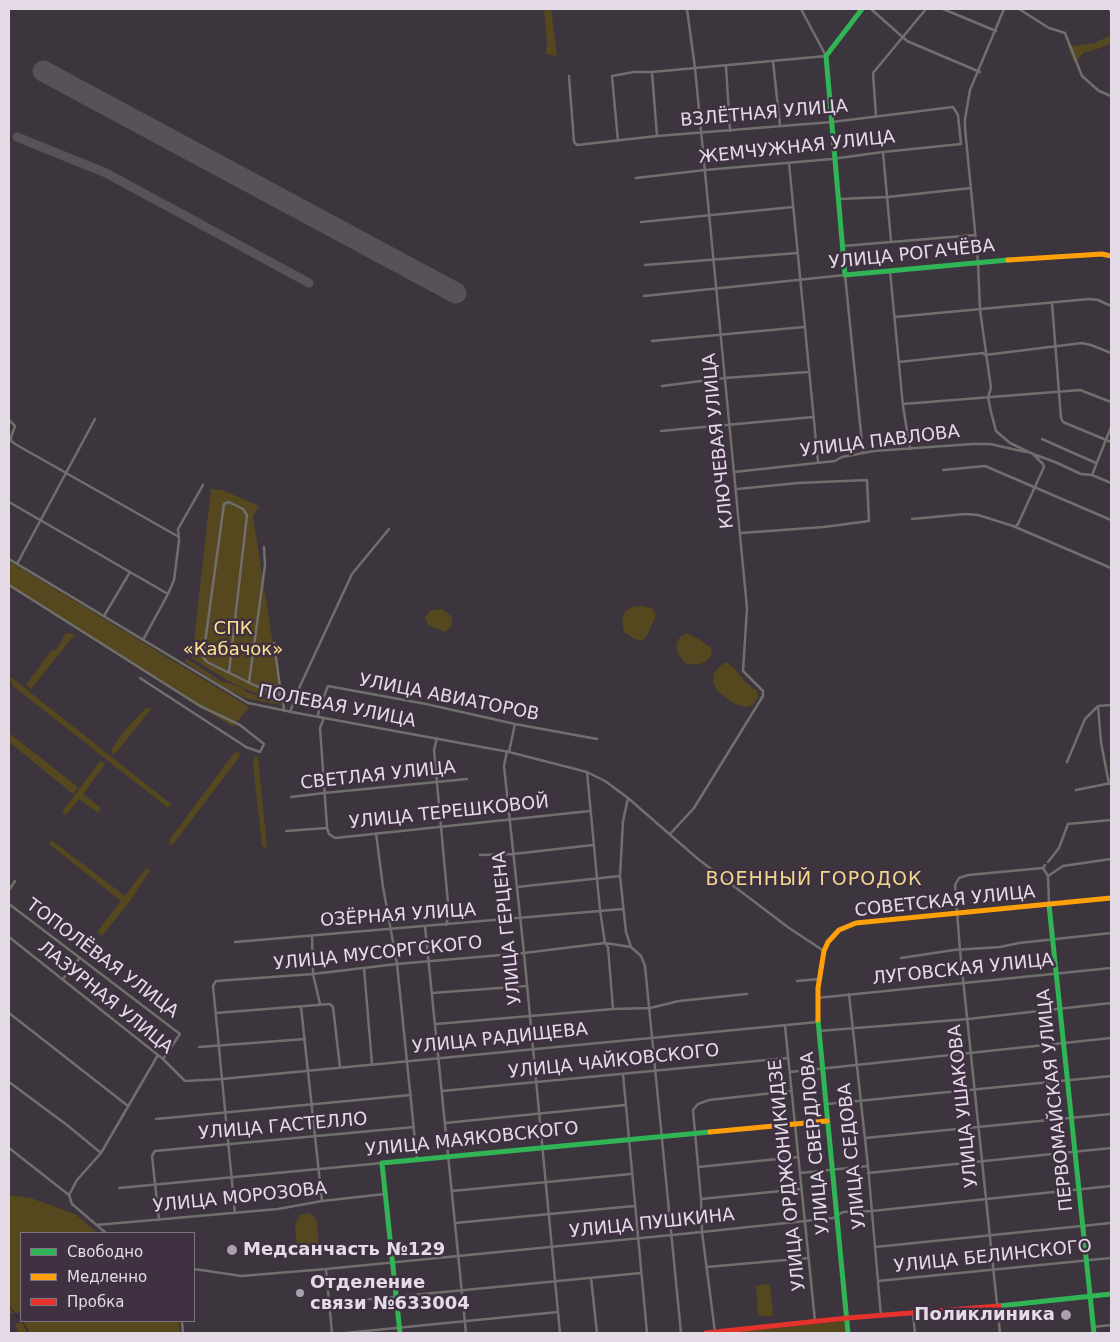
<!DOCTYPE html>
<html>
<head>
<meta charset="utf-8">
<style>
	body { margin:0 }
	#map { position:relative; width:1120px; height:1342px; overflow:hidden; background:#3c353e; font-family:"DejaVu Sans",sans-serif }
	canvas { display:block }
	.frame { position:absolute; inset:0; border:10px solid #e4dbe6; pointer-events:none }
	.legend { position:absolute; left:20px; top:1232px; width:175px; height:90px; box-sizing:border-box; background:#3f3142; border:1px solid #817584; margin:0; padding:6px 9px; list-style:none; font-size:15px; color:#e4dbe6 }
	.legend li { display:flex; align-items:center; gap:10px; height:25px }
	.legend b { width:25px; border:1px solid #817584 }
</style>
</head>
<body>
<div id="map">
<canvas width="1120" height="1342"></canvas>
<div class="frame"></div>
<ul class="legend">
<li><b style="height:6px;background:#30b455"></b>Свободно</li>
<li><b style="height:6px;background:#ff9f0a"></b>Медленно</li>
<li><b style="height:6px;background:#e5322d"></b>Пробка</li>
</ul>
</div>
<script>
const c = document.querySelector('canvas').getContext('2d');
c.lineJoin = 'round';
function fill(path, color) { c.fillStyle = color; c.fill(path, 'evenodd'); }
const toPath = rows => new Path2D(rows.map(r => 'M' + r).join(''));
function strokePath(path, color, width, dash) { c.strokeStyle = color; c.lineWidth = width; c.lineCap = dash ? 'butt' : 'round'; c.setLineDash(dash || []); c.stroke(path); }
function write(font, color, halo, rows, align = 'center') {
  c.font = font + ' "DejaVu Sans",sans-serif'; c.lineWidth = 5; c.setLineDash([]); c.textBaseline = 'middle'; c.strokeStyle = halo; c.fillStyle = color; for (const [text, x, y, turn = 0] of rows) {
    c.save(); c.translate(x, y); c.rotate((+turn || 0) * Math.PI / 180); c.textAlign = isNaN(turn) ? turn : align; if (halo) c.strokeText(text, 0, 0); c.fillText(text, 0, 0); c.restore();
  }
}
const green = toPath([
	[544,9,551,9,557,56,546,54,547,43],
	[1111,35,1111,43,1100,48,1083,53,1077,61,1074,62,1067,44,1074,46,1095,43],
	[211,489,222,490,259,506,253,516,273,645,282,696,279,696,281,699,281,705,248,699,225,688,184,661,187,659,221,681,243,688,246,692,267,699,275,696,257,694,228,681,192,658],
	[9,561,249,707,233,727,9,585],
	[641,606,652,608,656,615,647,636,641,641,633,638,624,632,622,620,625,611,632,607],
	[442,609,452,617,452,625,446,632,429,626,425,617,430,611],
	[66,633,75,634,31,689,26,685,51,651,56,650],
	[687,633,700,640,711,648,712,655,705,662,697,665,685,663,678,654,676,645,680,637],
	[726,662,736,670,745,682,757,691,758,697,753,705,746,707,735,704,718,692,713,681,714,673,720,666],
	[12,678,171,804,168,808,13,686,10,679],
	[146,708,151,709,117,752,113,754,111,750,124,731],
	[9,733,78,787,73,794,9,742],
	[239,752,240,756,174,843,170,846,170,839,234,753],
	[255,755,258,757,267,848,262,846,253,764],
	[100,761,105,763,103,767,83,794,101,808,98,813,79,799,66,815,62,812],
	[51,840,125,896,146,868,150,870,130,901,102,936,97,932,121,901,49,844],
	[9,1195,31,1198,75,1214,98,1233,21,1233,21,1312,11,1314,9,1309,9,1294,10,1295,9,1293],
	[309,1213,314,1217,317,1222,319,1248,315,1256,309,1258,300,1255,297,1250,295,1224,300,1215],
	[768,1284,770,1285,773,1314,771,1316,760,1316,758,1314,756,1286],
	[26,1321,179,1321,180,1333,19,1333,15,1324],
	[845,1321,846,1333,724,1333]
]);
const stream = toPath([
	[9,1306,21,1321],
	[22,1321,29,1333]
]);
const taxiway = toPath([
	[17,137,106,173,309,283]
]);
const runway = toPath([
	[43,71,456,293]
]);
const street = toPath([
	[871,9,907,41,980,72],
	[943,9,996,31],
	[1004,9,970,90,965,119,965,128,978,262,980,310,991,388,988,397,991,412,996,431,1010,443,1033,454,1043,464,1044,467,1018,524,1015,527],
	[1019,9,1049,28,1065,33,1082,76,1099,91,1111,96],
	[1110,9,1111,13],
	[773,61,780,126],
	[726,66,730,131],
	[652,72,657,136],
	[569,76,574,142,577,145,657,136,832,122,953,107,958,115,961,144,883,152,832,159,705,170,636,178],
	[876,116,873,73,926,9],
	[618,141,612,76,634,72,652,72,826,56,801,9],
	[883,152,891,241],
	[789,163,818,462],
	[838,199,888,197,971,188],
	[641,222,793,207],
	[843,246,975,235],
	[645,265,797,253],
	[890,271,903,406,910,449],
	[644,296,845,275,863,453],
	[1052,303,1061,418,1063,422,1111,442],
	[895,317,1089,299,1098,300,1111,306],
	[652,341,804,327],
	[899,362,983,353,985,355,1082,343,1091,345,1111,353],
	[662,386,725,378,808,372],
	[903,404,1080,390,1111,402],
	[9,420,15,426,11,437,11,441,15,444,179,537],
	[661,431,813,417],
	[1042,439,1096,463],
	[1033,454,1055,462,1081,474,1092,475,1111,483],
	[943,470,985,466,1111,520],
	[734,472,835,461,842,457,874,451,972,444,990,444,1026,452],
	[1092,475,1111,427],
	[737,489,798,483,867,480,869,521,824,527,741,533],
	[9,502,168,594],
	[912,519,965,514,978,515,1013,526,1111,568],
	[9,559,248,703,297,713,509,752,587,772,605,781,628,798,698,859,789,928,824,951],
	[17,564,95,419],
	[9,585,200,706,240,725,264,744,260,752,246,747,140,678],
	[104,616,130,572],
	[143,640,168,594,174,580,179,541,178,529,203,485],
	[274,643,281,694],
	[229,672,247,515,243,509,229,502,224,504,203,657,207,662,256,686,278,693,283,700,284,711],
	[249,682,265,565,264,547],
	[1098,706,1101,742,1109,784],
	[1098,706,1111,705],
	[290,712,300,686,352,574,389,529],
	[318,716,319,709,328,686,426,704,515,724,597,739],
	[324,718,320,728,327,827],
	[437,738,434,750,449,914,446,925],
	[507,751,504,766,524,953,560,1333],
	[509,752,515,724],
	[1067,762,1085,719,1098,706],
	[587,772,600,910,605,943,608,947,613,1009],
	[1076,790,1111,783],
	[291,797,324,793,467,779],
	[628,798,623,821,620,876,626,932,631,947,641,956,645,966,681,1333],
	[286,831,327,828,329,834,335,838,590,811],
	[376,833,383,887,397,964,417,1160],
	[670,834,694,808,763,696,763,691,743,671,747,608,695,68,687,9],
	[480,855,513,854,593,845],
	[1048,862,1059,848,1068,824,1111,820],
	[1045,865,1043,868,1048,876,1049,903],
	[1048,876,1063,866,1111,859],
	[517,887,620,876],
	[9,890,15,881],
	[9,904,180,1034,163,1059],
	[425,926,466,1333],
	[312,935,313,974,320,1004],
	[9,937,163,1059,185,1081,222,1079,818,1022],
	[235,942,623,909],
	[901,958,954,950,1000,947,1019,943,1111,933],
	[364,968,372,1064],
	[63,979,79,959],
	[797,981,819,979],
	[432,993,526,986],
	[849,994,868,1166,881,1316],
	[817,998,1111,968],
	[301,1007,322,1201],
	[9,1013,128,1106],
	[216,1013,330,1004,333,1007,340,1067],
	[436,1024,613,1009,650,1008,679,1001,747,994],
	[785,1026,815,1321],
	[819,1031,968,1019,1111,1003],
	[199,1047,305,1039],
	[790,1072,1111,1038],
	[623,1074,647,1333],
	[9,1082,67,1125,101,1153],
	[442,1091,788,1058],
	[827,1104,1111,1076],
	[156,1119,411,1095],
	[445,1123,625,1105],
	[865,1138,1111,1114],
	[9,1148,69,1195],
	[698,1167,798,1157],
	[800,1173,868,1166],
	[868,1173,1111,1148],
	[119,1188,382,1163],
	[452,1191,631,1174],
	[701,1199,801,1189],
	[235,1213,213,986,216,981,313,974,397,964,524,953,605,943,631,947],
	[159,1220,152,1156,155,1151,414,1127],
	[455,1223,634,1206],
	[96,1225,278,1209,322,1201,385,1194],
	[106,1233,72,1204,69,1195,77,1180,101,1153,158,1055],
	[875,1247,1111,1223],
	[707,1267,808,1258],
	[194,1269,241,1276,326,1269,702,1232,833,1218,843,1212,872,1211,1111,1186],
	[326,1269,332,1333],
	[591,1278,597,1333],
	[878,1281,1111,1258],
	[330,1303,641,1273],
	[913,1313,915,1333],
	[182,1321,183,1333],
	[1093,1327,1111,1325],
	[715,1332,702,1232,701,1199,693,1110,698,1104,709,1100,792,1091],
	[345,1333,558,1312],
	[1000,1333,960,950,955,885,959,878,968,875,1043,868]
]);
const fast = toPath([
	[862,9,826,56,845,275,1008,260],
	[1049,905,1094,1333],
	[818,1020,848,1333],
	[999,1306,1111,1294],
	[400,1333,382,1163,710,1132]
]);
const slow = toPath([
	[1008,260,1102,254,1111,256],
	[818,1020,818,988,824,951,828,942,839,930,856,923,1111,898],
	[710,1132,827,1121]
]);
const jam = toPath([
	[706,1333,847,1318,999,1306]
]);
const markers = [
	[232,1250,6,"#a9a1ab"],
	[300,1293,5,"#a9a1ab"],
	[1066,1315,6,"#a9a1ab"]
];
const streetNames = [
	["ВЗЛЁТНАЯ УЛИЦА",764,114,-5],
	["ЖЕМЧУЖНАЯ УЛИЦА",797,148,-6],
	["УЛИЦА РОГАЧЁВА",912,255,-6],
	["КЛЮЧЕВАЯ УЛИЦА",719,441,-96],
	["УЛИЦА ПАВЛОВА",880,442,-7],
	["УЛИЦА АВИАТОРОВ",449,698,11],
	["ПОЛЕВАЯ УЛИЦА",337,707,11],
	["СВЕТЛАЯ УЛИЦА",378,776,-6],
	["УЛИЦА ТЕРЕШКОВОЙ",449,813,-6],
	["СОВЕТСКАЯ УЛИЦА",945,902,-6],
	["ОЗЁРНАЯ УЛИЦА",398,916,-4],
	["УЛИЦА ГЕРЦЕНА",508,928,-96],
	["УЛИЦА МУСОРГСКОГО",378,954,-6],
	["ТОПОЛЁВАЯ УЛИЦА",102,959,37],
	["ЛУГОВСКАЯ УЛИЦА",963,970,-6],
	["ЛАЗУРНАЯ УЛИЦА",105,998,39],
	["УЛИЦА РАДИЩЕВА",500,1039,-6],
	["УЛИЦА ЧАЙКОВСКОГО",614,1062,-6],
	["ПЕРВОМАЙСКАЯ УЛИЦА",1056,1100,-96],
	["УЛИЦА УШАКОВА",964,1106,-96],
	["УЛИЦА ГАСТЕЛЛО",283,1127,-5],
	["УЛИЦА МАЯКОВСКОГО",472,1140,-6],
	["УЛИЦА СВЕРДЛОВА",816,1143,-95],
	["УЛИЦА СЕДОВА",853,1156,-96],
	["УЛИЦА ОРДЖОНИКИДЗЕ",788,1175,-96],
	["УЛИЦА МОРОЗОВА",240,1198,-6],
	["УЛИЦА ПУШКИНА",652,1224,-6],
	["УЛИЦА БЕЛИНСКОГО",993,1257,-6]
];
const parkNames = [
	["СПК",233,629],
	["«Кабачок»",233,650]
];
const poiNames = [
	["Медсанчасть №129",243,1250],
	["Отделение",310,1283],
	["связи №633004",310,1304],
	["Поликлиника",1055,1315,"right"]
];
const neighbourhoodNames = [
	["ВОЕННЫЙ ГОРОДОК",814,880]
];
fill(green, '#55481e');
strokePath(stream, '#391043', 1);
strokePath(taxiway, '#585258', 9);
strokePath(runway, '#585258', 21);
strokePath(street, '#716f6d', 2.5);
strokePath(fast, '#30b455', 5);
strokePath(slow, '#ff9f0a', 5);
strokePath(jam, '#e5322d', 5);
for (const [x, y, r, color] of markers) { const dot = new Path2D(); dot.arc(x, y, r, 0, 2 * Math.PI); c.fillStyle = color; c.fill(dot); strokePath(dot, '#3f3142', 2); }
write('18px', '#e4dbe6', '#3f3142', streetNames);
write('18px', '#fde38f', '#3f3142', parkNames);
write('bold 18px', '#e4dbe6', '#3f3142', poiNames, 'left');
c.letterSpacing = '1px';
write('19px', '#f1d98c', '#3f3142', neighbourhoodNames);
c.letterSpacing = '0px';
</script>
</body>
</html>
